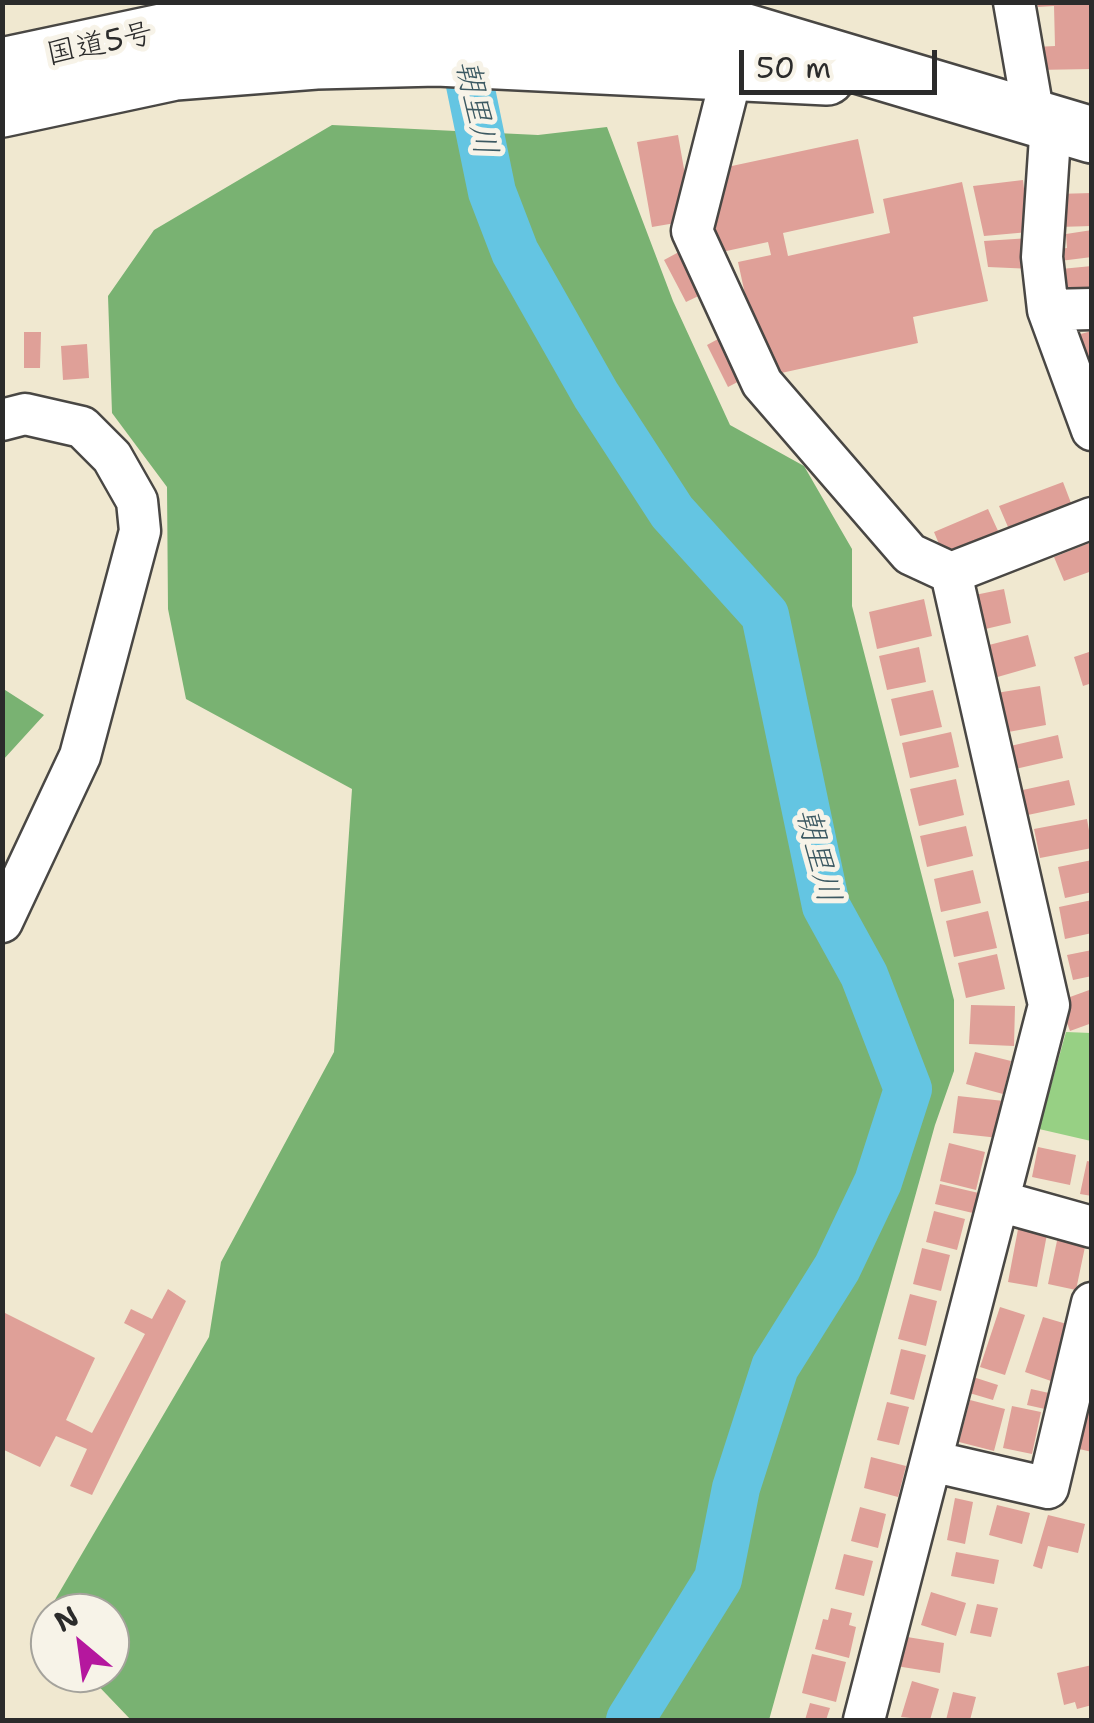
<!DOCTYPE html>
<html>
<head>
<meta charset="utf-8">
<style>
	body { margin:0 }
	#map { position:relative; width:1094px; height:1723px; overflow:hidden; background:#f0e8d0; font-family:"Shantell Sans",sans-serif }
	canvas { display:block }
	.frame { position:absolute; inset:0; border:5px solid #2b2b2b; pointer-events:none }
	.north { position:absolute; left:30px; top:1593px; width:100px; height:100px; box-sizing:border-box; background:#f7f3e8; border:2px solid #a5a39c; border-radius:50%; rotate:331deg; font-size:28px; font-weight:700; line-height:40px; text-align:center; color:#2b2b2b }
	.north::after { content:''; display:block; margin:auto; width:35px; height:45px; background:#b5179e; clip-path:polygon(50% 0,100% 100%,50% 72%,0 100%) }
	.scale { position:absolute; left:739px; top:50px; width:198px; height:45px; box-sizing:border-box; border:5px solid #2b2b2b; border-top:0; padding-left:12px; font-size:30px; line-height:35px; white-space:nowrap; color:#2b2b2b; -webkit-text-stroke:8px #f7f3e8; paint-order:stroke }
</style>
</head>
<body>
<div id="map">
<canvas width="1094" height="1723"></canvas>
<div class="frame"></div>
<div class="north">N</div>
<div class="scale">50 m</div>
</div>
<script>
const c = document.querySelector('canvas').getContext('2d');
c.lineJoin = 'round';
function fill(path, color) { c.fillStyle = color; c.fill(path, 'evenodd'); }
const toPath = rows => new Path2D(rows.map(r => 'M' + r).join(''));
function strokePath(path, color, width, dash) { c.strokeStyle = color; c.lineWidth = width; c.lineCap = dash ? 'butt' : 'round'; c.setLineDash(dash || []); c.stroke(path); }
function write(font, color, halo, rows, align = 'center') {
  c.font = font + ' "Shantell Sans","Klee One",sans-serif'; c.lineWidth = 10; c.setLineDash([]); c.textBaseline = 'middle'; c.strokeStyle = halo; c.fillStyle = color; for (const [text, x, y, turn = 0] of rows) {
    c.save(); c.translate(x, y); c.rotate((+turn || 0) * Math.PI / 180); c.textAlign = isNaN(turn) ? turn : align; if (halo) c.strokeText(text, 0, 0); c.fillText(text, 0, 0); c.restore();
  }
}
const green = toPath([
	[1066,1032,1091,1033,1091,1141,1039,1129]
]);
const forest = toPath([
	[332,125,538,135,607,127,673,301,730,425,804,466,852,549,852,606,954,1000,954,1071,935,1125,769,1720,131,1720,86,1673,110,1673,110,1613,50,1613,50,1637,39,1627,209,1337,221,1262,334,1052,352,789,186,699,168,609,167,487,112,413,108,296,154,230],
	[2,688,44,715,3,760,2,760]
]);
const river = toPath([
	[465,25,462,46,492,192,515,252,596,395,672,512,765,615,826,906,864,975,908,1089,878,1182,837,1268,775,1367,736,1488,718,1579,630,1720]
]);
const building = toPath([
	[1037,2,1092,2,1092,69,1036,70,1035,47,1055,46,1054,6,1038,7],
	[678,135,693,220,652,227,637,142],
	[858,139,874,213,783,233,788,256,890,233,883,199,962,182,988,301,913,317,918,343,763,377,738,262,771,255,768,242,708,255,698,213,721,208,713,170],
	[1023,180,1029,232,984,236,973,186],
	[1092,193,1092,226,1058,227,1056,194],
	[1092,230,1092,257,1060,261,1059,249,1067,248,1066,234],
	[1030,238,1033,269,988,267,984,241],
	[690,246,713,289,686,302,664,260],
	[1092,266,1092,289,1063,292,1061,269],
	[1092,331,1092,364,1073,368,1065,338],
	[24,332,41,332,40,368,24,368],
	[731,332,753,374,728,387,707,345],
	[87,344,89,378,63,380,61,346],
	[1063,482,1071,503,1008,527,999,506],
	[988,509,999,533,944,556,934,532],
	[1092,542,1092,571,1064,581,1054,557],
	[1004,589,1011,623,977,631,970,596],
	[924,599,932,636,877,649,869,612],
	[1028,635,1036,666,994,678,985,646],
	[919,647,926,682,887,690,879,656],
	[1092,651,1092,683,1083,686,1074,657],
	[1040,686,1046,725,1003,733,996,693],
	[933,690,942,727,900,736,891,699],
	[951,732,959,767,910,778,902,743],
	[1058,735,1063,758,1011,770,1006,747],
	[956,779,964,815,919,826,910,789],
	[1069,780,1075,805,1023,816,1018,791],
	[1087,819,1092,848,1040,858,1034,829],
	[966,826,973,856,927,867,920,836],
	[1092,860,1092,892,1065,898,1058,867],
	[973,870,981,903,941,912,934,879],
	[1092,900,1092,933,1065,939,1059,907],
	[988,911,997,948,954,957,946,921],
	[1092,950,1092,976,1073,980,1067,955],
	[997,954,1005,989,966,998,958,963],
	[1092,989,1092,1023,1070,1031,1059,1001],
	[971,1005,1015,1006,1014,1046,969,1044],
	[975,1052,1011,1061,1003,1094,966,1084],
	[958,1096,1004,1101,999,1138,953,1133],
	[949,1143,985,1152,976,1190,940,1181],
	[1038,1147,1076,1155,1070,1185,1032,1177],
	[1087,1161,1092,1162,1092,1196,1080,1194],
	[940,1184,983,1194,977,1214,935,1204],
	[934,1211,965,1219,957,1250,926,1242],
	[1019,1224,1048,1229,1037,1287,1008,1282],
	[1058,1236,1086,1242,1076,1290,1048,1284],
	[922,1248,950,1255,941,1291,913,1284],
	[168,1289,186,1301,92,1495,70,1486,87,1449,56,1436,40,1467,2,1449,5,1313,95,1358,66,1420,92,1433,145,1334,124,1323,131,1309,152,1319],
	[910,1294,937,1301,926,1346,898,1339],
	[1000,1307,1025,1315,1005,1375,980,1367],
	[1043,1317,1070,1325,1051,1381,1025,1372],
	[901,1349,926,1355,914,1400,890,1394],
	[970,1376,998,1385,993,1400,966,1392],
	[1031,1389,1058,1395,1054,1411,1027,1405],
	[970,1400,1005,1409,994,1451,959,1442],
	[887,1402,909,1407,899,1445,877,1440],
	[1012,1406,1041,1412,1032,1454,1003,1448],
	[1085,1408,1092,1410,1092,1452,1075,1448],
	[871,1457,906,1466,898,1497,864,1488],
	[955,1498,973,1502,965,1544,947,1540],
	[997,1505,1030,1513,1022,1544,989,1535],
	[860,1507,886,1514,878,1548,851,1541],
	[1048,1515,1085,1524,1078,1553,1048,1546,1042,1569,1033,1566],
	[956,1552,999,1560,994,1584,951,1576],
	[844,1554,873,1561,864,1596,835,1589],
	[931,1592,966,1603,956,1636,921,1625],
	[977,1604,998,1608,991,1637,970,1633],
	[831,1608,852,1613,849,1625,856,1627,849,1658,815,1649,823,1619,828,1620],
	[901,1636,944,1643,940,1673,896,1666],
	[812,1654,846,1662,836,1702,802,1693],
	[1092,1665,1092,1705,1077,1709,1075,1702,1064,1705,1057,1673],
	[912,1681,939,1689,930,1720,901,1717],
	[953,1692,976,1697,970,1720,946,1720],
	[810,1703,830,1708,826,1720,805,1720]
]);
const minor = toPath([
	[1014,2,1034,117],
	[738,50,692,231,762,383,910,554,951,573],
	[1051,122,1042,257,1048,310,1092,430],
	[1048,310,1092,309],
	[2,420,25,414,82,427,112,457,137,501,140,531,80,756,2,922],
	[999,1201,1092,1227],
	[931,1461,1048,1488,1092,1303],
	[864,1720,1049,1005,951,573,1092,518]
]);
const highway = toPath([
	[2,66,162,32,313,12,438,8,568,15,743,31,1092,135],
	[2,109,175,72,316,61,437,58,827,77]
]);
const streetNames = [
	["国道5号",100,45,-12]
];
const waterNames = [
	["朝里川",475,108,78],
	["朝里川",817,856,76]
];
fill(green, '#97d084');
fill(forest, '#79b272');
strokePath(river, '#64c5e2', 48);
fill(building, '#dfa098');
strokePath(minor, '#494744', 45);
strokePath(highway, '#494744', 60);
strokePath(minor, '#fff', 40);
strokePath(highway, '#fff', 55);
write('30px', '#2b2b2b', '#f7f3e8', streetNames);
write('italic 32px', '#3c5962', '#f7f3e8', waterNames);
</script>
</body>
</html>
